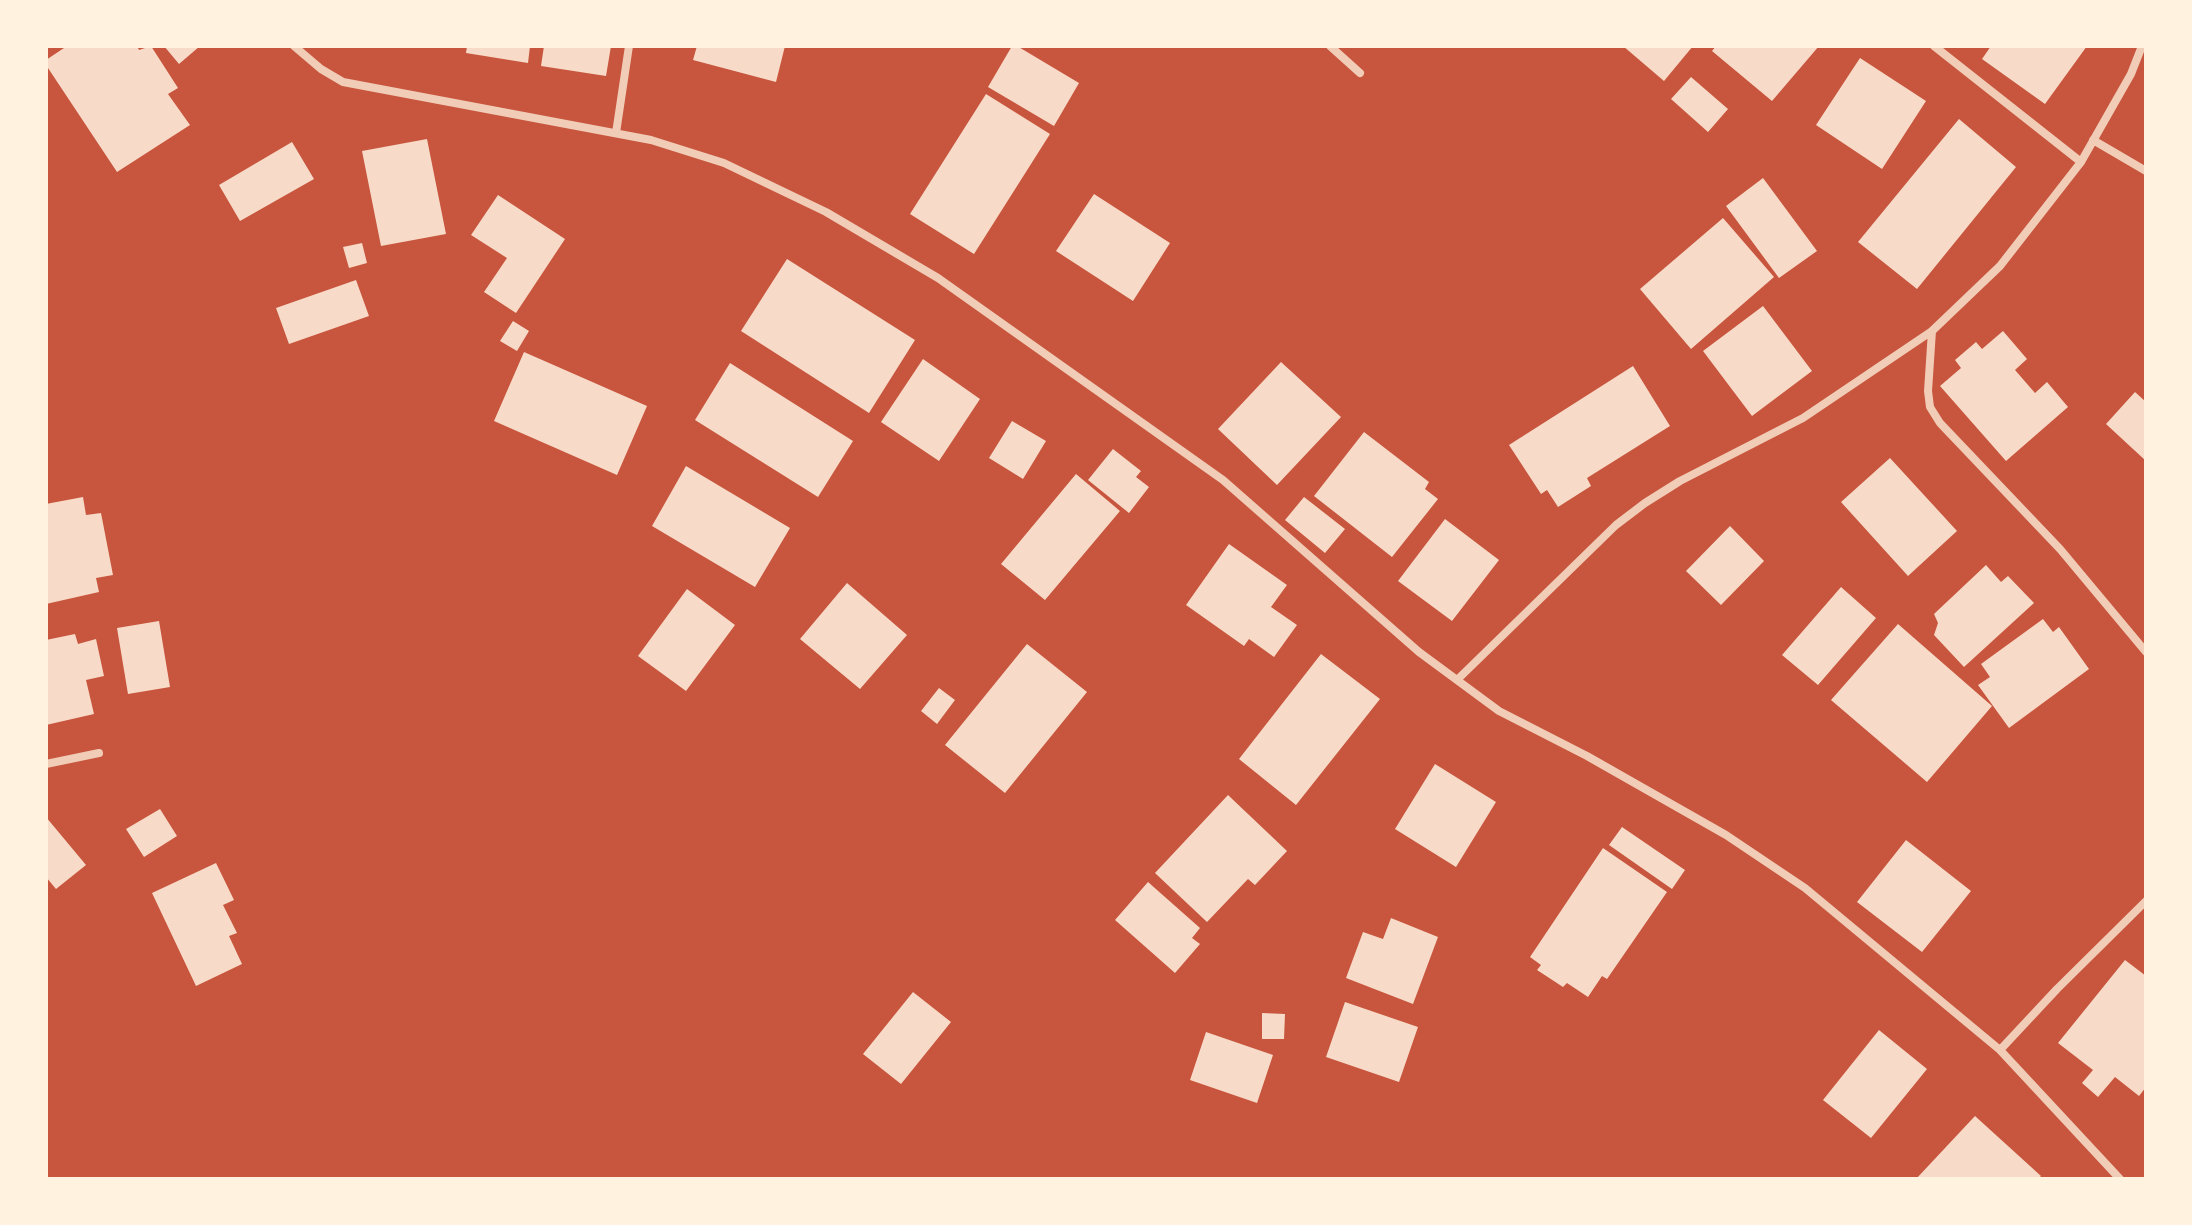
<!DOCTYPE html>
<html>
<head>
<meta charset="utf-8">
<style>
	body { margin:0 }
	#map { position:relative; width:2192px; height:1225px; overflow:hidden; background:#c8553d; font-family:Lora,serif }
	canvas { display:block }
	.frame { position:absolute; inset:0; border:48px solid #fff3e0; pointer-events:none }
</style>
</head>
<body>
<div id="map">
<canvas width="2192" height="1225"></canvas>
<div class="frame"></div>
</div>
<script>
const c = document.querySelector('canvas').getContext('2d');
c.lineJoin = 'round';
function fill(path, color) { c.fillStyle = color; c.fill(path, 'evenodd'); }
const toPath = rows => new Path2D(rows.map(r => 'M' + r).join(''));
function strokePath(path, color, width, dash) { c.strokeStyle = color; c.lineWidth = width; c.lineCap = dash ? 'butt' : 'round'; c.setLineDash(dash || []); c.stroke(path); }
const building = toPath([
	[67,46,137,46,139,50,151,46,178,88,168,94,190,125,117,172,46,65,46,60],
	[164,46,200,46,179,64],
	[467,46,530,46,528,63,466,53],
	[544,46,611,46,606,76,541,66],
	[697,46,785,46,776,82,693,60],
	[1012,46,1017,46,1079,83,1054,126,988,87],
	[1623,46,1693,46,1664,81],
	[1716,46,1819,46,1772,101,1712,51],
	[1991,46,2087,46,2045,104,1982,59],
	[1860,58,1926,101,1882,169,1816,125],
	[1691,77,1728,109,1708,132,1671,99],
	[986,94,1050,134,974,254,910,214],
	[1959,119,2016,167,1917,289,1858,242],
	[427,139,446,234,381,246,362,151],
	[292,142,314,179,240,221,219,185],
	[1763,178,1817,251,1779,278,1726,206],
	[1094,194,1170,243,1133,301,1056,251],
	[498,195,565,239,516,313,484,292,507,258,471,235],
	[1723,218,1774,277,1691,349,1640,289],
	[362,243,367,263,349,268,343,247],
	[787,259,915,340,869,413,741,331],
	[356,280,369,316,289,344,276,308],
	[1763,306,1812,371,1752,416,1703,351],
	[513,321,529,331,517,351,500,341],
	[2003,331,2027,359,2015,370,2035,393,2047,382,2068,407,2006,461,1940,386,1961,368,1955,360,1976,342,1982,349],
	[524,352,647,406,617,475,494,421],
	[923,359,980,399,939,461,881,422],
	[1281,362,1341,417,1277,485,1218,429],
	[730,363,853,441,818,497,695,420],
	[1633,366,1670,426,1587,478,1591,486,1558,507,1547,490,1541,494,1509,445],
	[2135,392,2146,402,2146,461,2106,424],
	[1012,421,1046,441,1023,479,989,458],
	[1364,432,1429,482,1425,489,1438,499,1392,557,1314,496],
	[1113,449,1141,471,1136,477,1149,487,1129,513,1088,480],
	[1890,458,1957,531,1908,576,1841,502],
	[686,466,790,528,755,587,652,526],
	[1076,474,1120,511,1045,600,1001,564],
	[83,497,86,515,101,513,113,575,96,578,99,592,46,604,46,504],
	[1304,497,1345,529,1325,553,1285,520],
	[1445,519,1499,560,1452,621,1398,581],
	[1730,526,1764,561,1721,605,1686,571],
	[1229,544,1287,585,1271,607,1297,625,1274,657,1249,639,1244,646,1186,605],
	[1986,565,2001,582,2008,576,2034,603,1964,667,1934,635,1938,623,1934,614],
	[847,583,907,635,860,689,800,639],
	[1841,587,1876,618,1818,685,1782,655],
	[687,589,735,625,686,691,638,656],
	[2043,619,2053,632,2059,627,2089,669,2009,728,1978,685,1990,677,1981,664],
	[159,621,170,687,128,694,117,628],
	[1898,624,1992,706,1927,782,1831,700],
	[75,634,78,644,96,639,104,676,86,680,94,714,46,725,46,640],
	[1027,644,1087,692,1005,793,945,745],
	[1321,654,1380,699,1296,805,1239,759],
	[939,688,955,700,937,724,921,711],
	[1435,764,1496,802,1456,867,1395,829],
	[1228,795,1287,851,1255,885,1248,879,1207,922,1155,873],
	[160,809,177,836,144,857,126,829],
	[46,817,86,865,56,889,46,877],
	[1622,827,1685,870,1672,889,1609,845],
	[1906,840,1971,891,1922,952,1857,902],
	[1603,848,1667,892,1607,979,1602,976,1588,997,1567,983,1563,987,1537,970,1541,965,1530,957],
	[216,863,234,900,223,905,237,933,229,936,242,964,196,986,152,893],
	[1148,882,1200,928,1192,938,1200,944,1175,973,1115,920],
	[1391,918,1438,937,1413,1004,1346,978,1363,932,1383,939],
	[2125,960,2146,976,2146,1087,2139,1096,2115,1077,2098,1097,2082,1083,2093,1070,2058,1043],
	[913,992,951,1022,901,1084,863,1054],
	[1345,1002,1418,1027,1399,1082,1326,1057],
	[1262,1013,1285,1014,1284,1039,1262,1039],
	[1879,1030,1927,1069,1871,1138,1823,1100],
	[1206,1032,1273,1055,1257,1103,1190,1080],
	[1975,1116,2041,1176,2038,1179,1916,1179]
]);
const minor = toPath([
	[294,46,321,69,343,82,651,140,724,163,826,212,938,278,1223,480,1419,652,1499,711,1587,756,1726,835,1805,888,2000,1050,2120,1179],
	[1330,46,1360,73],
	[1934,46,2081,162],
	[616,133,629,46],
	[2093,140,2146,171],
	[1932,331,1928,391,1930,407,1940,423,2060,549,2146,652],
	[1457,680,1616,525,1645,503,1680,481,1803,418,1932,331,2000,266,2081,162,2131,74,2142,46],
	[46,764,99,753],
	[2000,1050,2057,989,2146,901]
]);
fill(building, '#f7dbc8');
strokePath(minor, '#f1ccb7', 8);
</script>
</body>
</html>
